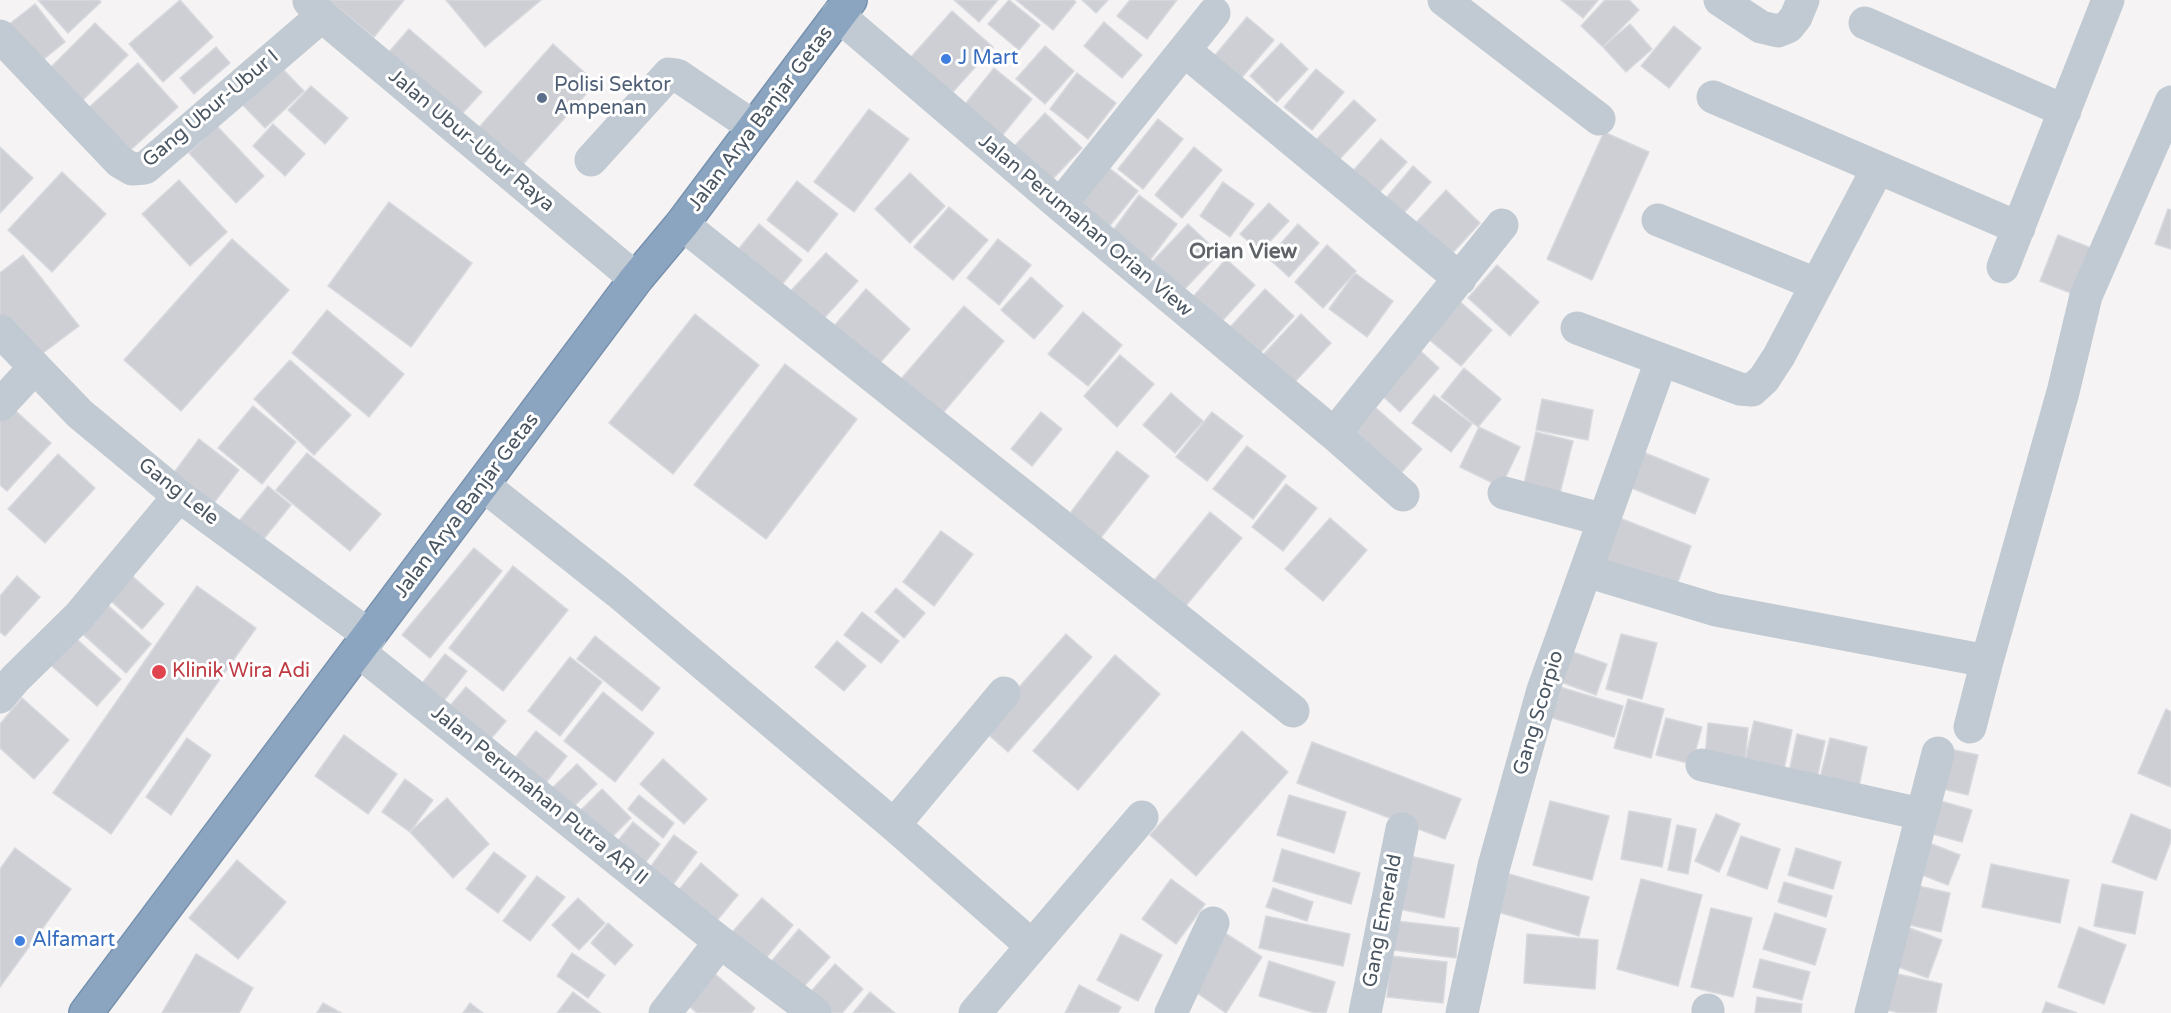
<!DOCTYPE html>
<html>
<head>
<meta charset="utf-8">
<style>
	body { margin:0 }
	canvas { display:block; background:#f5f3f3 }
</style>
</head>
<body>
<canvas width="2171" height="1013"></canvas>
<script>
const c = document.querySelector('canvas').getContext('2d');
c.lineJoin = 'round';
function fill(path, color) { c.fillStyle = color; c.fill(path, 'evenodd'); }
const toPath = rows => new Path2D(rows.map(r => 'M' + r).join(''));
function strokePath(path, color, width, dash) { c.strokeStyle = color; c.lineWidth = width; c.lineCap = dash ? 'butt' : 'round'; c.setLineDash(dash || []); c.stroke(path); }
function write(font, color, halo, rows, align = 'center') {
  c.font = font + ' "Varela Round",sans-serif'; c.lineWidth = 6; c.setLineDash([]); c.textBaseline = 'middle'; c.strokeStyle = halo; c.fillStyle = color; for (const [text, x, y, turn = 0] of rows) {
    c.save(); c.translate(x, y); c.rotate((+turn || 0) * Math.PI / 180); c.textAlign = isNaN(turn) ? turn : align; if (halo) c.strokeText(text, 0, 0); c.fillText(text, 0, 0); c.restore();
  }
}
const building = toPath([
	[38,0,99,0,101,2,68,33,38,0],
	[180,0,213,37,163,82,129,44,180,0],
	[328,0,404,0,374,37,328,0],
	[446,0,541,0,485,47,446,0],
	[954,0,998,0,979,22,954,0],
	[1009,0,1040,25,1019,50,988,24,1009,0],
	[1016,0,1073,0,1076,2,1053,30,1016,0],
	[1082,0,1108,0,1096,13,1082,0],
	[1130,0,1177,0,1147,39,1117,16,1130,0],
	[1561,0,1598,0,1583,18,1561,0],
	[1605,0,1629,0,1639,10,1603,47,1581,26,1605,0],
	[35,4,65,42,34,67,3,29,35,4],
	[952,11,993,47,944,102,903,66,952,11],
	[1247,17,1274,40,1237,83,1211,60,1247,17],
	[1104,22,1142,55,1122,78,1084,46,1104,22],
	[95,23,128,55,80,103,47,71,95,23],
	[1630,24,1652,49,1626,72,1603,47,1630,24],
	[1674,26,1701,48,1669,88,1641,66,1674,26],
	[409,29,482,92,460,116,388,53,409,29],
	[1281,43,1308,69,1277,102,1250,76,1281,43],
	[553,44,596,83,517,171,474,133,553,44],
	[1045,46,1074,71,1045,104,1016,79,1045,46],
	[216,47,230,63,194,94,180,78,216,47],
	[274,60,304,91,265,128,235,97,274,60],
	[138,63,178,107,126,154,86,110,138,63],
	[994,68,1032,99,996,143,958,113,994,68],
	[1316,69,1344,92,1312,130,1284,107,1316,69],
	[1077,73,1116,103,1088,139,1050,109,1077,73],
	[311,86,348,118,325,144,288,110,311,86],
	[1354,100,1376,120,1336,163,1314,142,1354,100],
	[869,109,909,139,854,212,814,182,869,109],
	[1045,113,1082,148,1045,187,1008,153,1045,113],
	[1158,119,1183,139,1143,189,1118,169,1158,119],
	[273,124,305,154,285,176,253,146,273,124],
	[217,126,264,176,236,203,189,153,217,126],
	[1604,132,1649,152,1592,280,1547,259,1604,132],
	[1381,139,1407,162,1377,195,1352,172,1381,139],
	[0,147,33,178,0,213,0,147],
	[1194,147,1222,170,1182,218,1155,195,1194,147],
	[1413,166,1431,182,1404,213,1386,198,1413,166],
	[1108,167,1138,191,1102,235,1072,211,1108,167],
	[62,172,106,214,52,272,8,230,62,172],
	[910,173,945,206,910,243,875,209,910,173],
	[179,180,227,232,190,266,142,214,179,180],
	[797,181,838,214,808,252,767,220,797,181],
	[1223,182,1254,204,1230,237,1200,216,1223,182],
	[1446,190,1480,223,1447,259,1412,227,1446,190],
	[1139,195,1177,224,1144,268,1106,240,1139,195],
	[389,202,472,263,411,347,328,286,389,202],
	[1269,203,1289,221,1260,252,1240,234,1269,203],
	[949,207,988,240,953,280,914,247,949,207],
	[2168,209,2171,210,2171,249,2155,244,2168,209],
	[759,224,802,260,775,293,732,257,759,224],
	[1188,224,1219,253,1178,296,1147,267,1188,224],
	[1298,224,1319,243,1289,277,1268,258,1298,224],
	[2058,235,2099,251,2081,297,2040,281,2058,235],
	[232,239,289,290,181,411,124,360,232,239],
	[998,239,1031,265,999,305,967,278,998,239],
	[1327,245,1356,271,1323,308,1295,282,1327,245],
	[826,253,858,281,817,326,785,297,826,253],
	[23,255,79,326,35,359,0,315,0,273,23,255],
	[1226,259,1255,285,1213,331,1185,306,1226,259],
	[1497,265,1539,302,1510,336,1468,298,1497,265],
	[1355,273,1393,301,1367,337,1329,309,1355,273],
	[1031,277,1063,306,1034,339,1001,310,1031,277],
	[866,289,910,329,878,365,834,326,866,289],
	[1265,289,1294,316,1251,363,1222,336,1265,289],
	[1457,299,1492,330,1461,366,1426,337,1457,299],
	[964,306,1004,341,942,414,901,379,964,306],
	[327,310,404,374,369,417,292,353,327,310],
	[1083,312,1122,345,1088,386,1048,354,1083,312],
	[695,314,759,365,673,474,609,423,695,314],
	[1301,314,1331,343,1292,385,1262,356,1301,314],
	[1414,345,1439,368,1400,412,1375,389,1414,345],
	[1120,355,1154,384,1117,427,1084,396,1120,355],
	[290,360,351,415,314,455,254,399,290,360],
	[785,364,857,419,766,539,694,485,785,364],
	[1464,368,1501,399,1478,427,1441,397,1464,368],
	[1171,393,1203,421,1175,453,1143,425,1171,393],
	[1434,395,1472,424,1451,452,1412,423,1434,395],
	[1542,399,1593,410,1588,440,1536,430,1542,399],
	[7,403,51,443,7,491,0,485,0,411,7,403],
	[253,406,296,442,262,484,218,448,253,406],
	[1376,408,1422,449,1394,481,1348,439,1376,408],
	[1041,412,1062,429,1032,466,1011,449,1041,412],
	[1212,412,1243,436,1207,481,1176,457,1212,412],
	[1479,427,1520,447,1501,487,1460,467,1479,427],
	[1536,432,1573,441,1559,497,1523,488,1536,432],
	[199,439,239,470,210,508,170,478,199,439],
	[1247,446,1286,476,1253,519,1213,489,1247,446],
	[1117,451,1149,476,1099,540,1068,516,1117,451],
	[1643,452,1709,479,1695,514,1629,487,1643,452],
	[307,453,381,514,350,551,276,490,307,453],
	[58,454,95,488,45,543,8,509,58,454],
	[1286,484,1317,508,1283,551,1252,527,1286,484],
	[268,486,291,505,258,546,234,527,268,486],
	[1210,512,1242,538,1179,614,1148,588,1210,512],
	[1617,517,1691,546,1675,590,1600,561,1617,517],
	[1330,518,1367,550,1323,601,1285,569,1330,518],
	[941,531,973,554,934,606,903,582,941,531],
	[474,548,502,571,430,658,402,635,474,548],
	[513,566,568,610,503,691,449,648,513,566],
	[122,567,164,604,142,629,100,591,122,567],
	[17,576,40,597,5,636,0,632,0,596,17,576],
	[197,586,256,628,111,834,53,793,197,586],
	[896,588,925,613,904,638,875,612,896,588],
	[102,600,151,644,126,673,77,629,102,600],
	[862,612,899,641,881,663,844,635,862,612],
	[71,634,121,679,97,706,46,661,71,634],
	[1066,634,1092,657,1008,752,982,729,1066,634],
	[1621,634,1657,643,1642,699,1606,689,1621,634],
	[595,636,660,688,642,711,577,659,595,636],
	[837,641,866,666,844,691,815,667,837,641],
	[1564,649,1607,664,1596,695,1553,679,1564,649],
	[445,654,467,671,439,707,416,691,445,654],
	[1115,655,1160,694,1078,790,1033,751,1115,655],
	[570,657,602,682,560,736,528,711,570,657],
	[1550,684,1623,706,1614,737,1540,714,1550,684],
	[466,687,506,721,483,748,443,714,466,687],
	[603,692,654,733,615,782,564,741,603,692],
	[22,698,69,740,34,779,0,748,0,724,22,698],
	[1628,699,1664,709,1651,758,1614,748,1628,699],
	[2166,709,2171,712,2171,787,2138,773,2166,709],
	[1666,718,1702,727,1692,764,1656,755,1666,718],
	[1754,721,1792,730,1784,769,1745,761,1754,721],
	[1708,723,1748,728,1745,761,1705,757,1708,723],
	[536,731,567,756,541,789,510,764,536,731],
	[1242,731,1288,772,1196,876,1150,835,1242,731],
	[1797,734,1825,741,1816,783,1788,777,1797,734],
	[344,735,397,774,368,814,315,776,344,735],
	[187,738,211,755,171,815,146,797,187,738],
	[1830,738,1867,747,1858,791,1819,782,1830,738],
	[1312,742,1461,799,1445,839,1297,783,1312,742],
	[1945,748,1978,755,1968,795,1935,787,1945,748],
	[663,759,707,799,684,824,640,784,663,759],
	[577,764,597,784,568,812,548,792,577,764],
	[405,779,433,800,410,832,382,812,405,779],
	[602,789,631,818,606,843,577,814,602,789],
	[639,795,674,823,663,838,628,809,639,795],
	[1289,795,1346,812,1334,853,1277,835,1289,795],
	[447,798,489,844,453,878,410,832,447,798],
	[1934,799,1972,810,1962,842,1925,832,1934,799],
	[1550,801,1609,816,1592,880,1533,865,1550,801],
	[1629,811,1671,819,1662,867,1621,859,1629,811],
	[1716,814,1740,824,1719,872,1695,861,1716,814],
	[2131,814,2171,830,2171,841,2156,880,2112,862,2131,814],
	[633,822,660,844,640,869,613,847,633,822],
	[1677,825,1696,829,1688,874,1668,870,1677,825],
	[674,835,697,852,666,894,643,877,674,835],
	[1741,836,1780,849,1767,889,1727,875,1741,836],
	[1924,841,1960,855,1948,885,1912,871,1924,841],
	[15,848,71,889,0,987,0,869,15,848],
	[1796,848,1841,862,1833,889,1788,875,1796,848],
	[1282,849,1360,873,1351,904,1273,881,1282,849],
	[494,852,526,876,498,913,466,889,494,852],
	[1409,856,1454,865,1444,918,1399,909,1409,856],
	[237,860,286,902,238,959,189,918,237,860],
	[701,863,738,895,710,929,672,898,701,863],
	[1991,864,2069,880,2060,923,1982,907,1991,864],
	[1509,874,1589,897,1579,936,1498,912,1509,874],
	[537,876,565,897,530,941,503,921,537,876],
	[1171,879,1205,904,1176,944,1142,919,1171,879],
	[1641,879,1702,895,1678,986,1617,969,1641,879],
	[1784,882,1832,896,1826,917,1778,902,1784,882],
	[1910,884,1950,893,1941,932,1901,923,1910,884],
	[2102,884,2143,892,2135,934,2094,926,2102,884],
	[1273,888,1313,902,1307,921,1266,907,1273,888],
	[578,898,605,923,579,950,552,925,578,898],
	[762,898,793,925,762,963,729,936,762,898],
	[1711,908,1752,918,1733,997,1691,987,1711,908],
	[1775,913,1826,929,1815,965,1763,949,1775,913],
	[1266,916,1350,934,1343,966,1259,948,1266,916],
	[1396,921,1459,928,1456,958,1393,950,1396,921],
	[608,923,633,945,615,965,591,943,608,923],
	[1907,927,1942,940,1928,978,1893,965,1907,927],
	[2079,927,2126,945,2104,1004,2058,987,2079,927],
	[799,929,830,957,800,991,769,964,799,929],
	[1222,931,1262,957,1226,1013,1187,986,1222,931],
	[1121,934,1162,955,1138,1001,1097,980,1121,934],
	[1527,934,1598,940,1595,989,1524,983,1527,934],
	[572,953,605,975,588,998,557,976,572,953],
	[196,954,253,988,239,1013,162,1013,196,954],
	[1391,956,1447,962,1443,1003,1387,997,1391,956],
	[1760,959,1810,972,1802,1000,1753,987,1760,959],
	[1269,961,1335,982,1326,1013,1315,1013,1259,996,1269,961],
	[835,964,863,989,842,1013,829,1013,808,995,835,964],
	[708,968,755,1008,751,1013,697,1013,681,999,708,968],
	[1889,972,1942,984,1936,1013,1900,1013,1882,1009,1889,972],
	[1079,985,1121,1007,1118,1013,1065,1013,1079,985],
	[573,992,601,1013,557,1013,573,992],
	[870,992,895,1013,853,1013,870,992],
	[1757,997,1802,1004,1801,1013,1755,1013,1757,997],
	[2046,1002,2077,1013,2042,1013,2046,1002],
	[323,1003,341,1013,317,1013,323,1003],
	[470,1003,483,1013,463,1013,470,1003]
]);
const minor = toPath([
	[1444,0,1599,119],
	[1720,0,1761,27,1778,31,1788,27,1796,17,1803,0],
	[309,1,322,16,636,279],
	[838,15,1060,205,1334,434,1403,495],
	[1865,23,2065,111],
	[0,36,120,162,132,169,145,168,322,16],
	[1185,51,1460,279],
	[1713,97,2019,228],
	[591,160,669,74,677,75,754,127],
	[1060,205,1214,13],
	[1658,220,1816,284],
	[682,224,1293,711],
	[2003,267,2108,0],
	[1577,328,1740,389,1752,390,1764,379,1779,356,1878,168],
	[0,331,80,414,179,496,370,636],
	[0,405,35,367],
	[1334,434,1502,225],
	[483,485,618,592,894,825,1032,946],
	[1504,493,1604,520],
	[1586,571,1716,610,1987,661,2063,392,2086,296,2171,102],
	[358,651,720,942,815,1013],
	[0,697,15,679,79,616,179,496],
	[1970,727,1987,661],
	[1702,765,1921,814],
	[894,825,1004,693],
	[665,1013,720,942],
	[975,1013,1142,817],
	[1171,1013,1213,923],
	[1365,1013,1402,829],
	[1462,1013,1494,866,1543,690,1661,361],
	[1708,1013,1708,1010],
	[1871,1013,1938,753]
]);
const highway = toPath([
	[86,1013,636,279,682,224,850,0]
]);
const markers = [
	[946,59,6,"#3f7fe0"],
	[542,98,6,"#5c6f8a"],
	[159,672,8,"#e0444e"],
	[20,941,6,"#3f7fe0"]
];
const shopNames = [
	["J Mart",958,59],
	["Alfamart",32,941]
];
const serviceNames = [
	["Polisi Sektor",554,86],
	["Ampenan",554,109]
];
const streetNames = [
	["Gang Ubur-Ubur I",211,109,-40],
	["Jalan Arya Banjar Getas",761,119,-53],
	["Jalan Ubur-Ubur Raya",471,141,40],
	["Jalan Perumahan Orian View",1085,226,40],
	["Gang Lele",178,492,38],
	["Jalan Arya Banjar Getas",467,506,-53],
	["Gang Scorpio",1539,713,-73],
	["Jalan Perumahan Putra AR II",539,796,39],
	["Gang Emerald",1383,921,-79]
];
const healthNames = [
	["Klinik Wira Adi",172,672]
];
const neighbourhoodNames = [
	["Orian View",1243,252]
];
fill(building, '#cdcfd5');
strokePath(building, '#d7d9de', 1.5);
strokePath(highway, '#7690ad', 36);
strokePath(minor, '#c1cad2', 33);
strokePath(highway, '#8ba5c1', 33);
for (const [x, y, r, color] of markers) { const dot = new Path2D(); dot.arc(x, y, r, 0, 2 * Math.PI); c.fillStyle = color; c.fill(dot); strokePath(dot, '#fff', 2); }
write('20px', '#366cbe', '#fff', shopNames, 'left');
write('20px', '#4e5e75', '#fff', serviceNames, 'left');
write('20px', '#4a5661', '#fff', streetNames);
write('20px', '#be3a42', '#fff', healthNames, 'left');
write('bold 21px', '#5f6368', '#fff', neighbourhoodNames);
</script>
</body>
</html>
